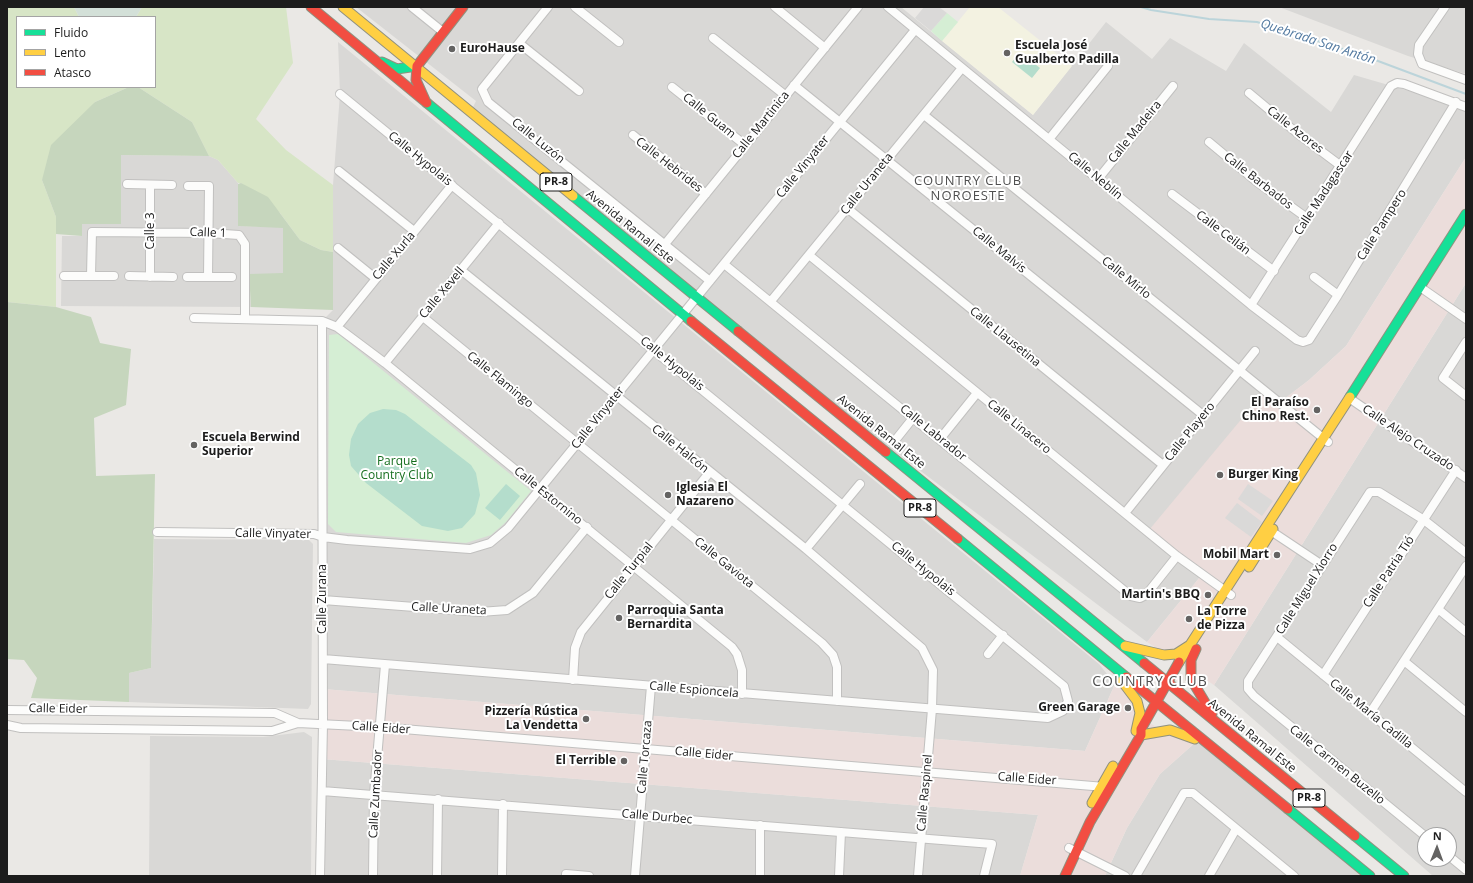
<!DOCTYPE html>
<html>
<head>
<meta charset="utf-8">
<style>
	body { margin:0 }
	#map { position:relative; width:1473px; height:883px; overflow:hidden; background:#eae8e5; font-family:"Open Sans",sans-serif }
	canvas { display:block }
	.frame { position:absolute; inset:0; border:8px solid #1c1c1c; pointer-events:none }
	.legend { position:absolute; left:16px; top:16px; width:140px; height:72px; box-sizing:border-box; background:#fff; border:1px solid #a4a4a4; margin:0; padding:5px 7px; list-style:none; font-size:12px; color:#1c1c1c }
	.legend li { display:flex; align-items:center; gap:8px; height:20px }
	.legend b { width:20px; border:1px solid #a4a4a4 }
	.north { position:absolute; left:1417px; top:827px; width:40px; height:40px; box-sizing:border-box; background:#fff; border:1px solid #a4a4a4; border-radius:50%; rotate:1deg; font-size:11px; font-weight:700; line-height:16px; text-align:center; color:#1c1c1c }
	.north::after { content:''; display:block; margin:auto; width:14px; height:18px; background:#646362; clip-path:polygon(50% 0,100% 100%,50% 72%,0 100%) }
</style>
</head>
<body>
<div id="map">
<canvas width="1473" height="883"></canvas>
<div class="frame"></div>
<ul class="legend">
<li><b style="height:5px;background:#16e098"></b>Fluido</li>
<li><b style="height:5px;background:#ffcf43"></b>Lento</li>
<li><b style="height:5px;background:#f24e42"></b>Atasco</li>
</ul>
<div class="north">N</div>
</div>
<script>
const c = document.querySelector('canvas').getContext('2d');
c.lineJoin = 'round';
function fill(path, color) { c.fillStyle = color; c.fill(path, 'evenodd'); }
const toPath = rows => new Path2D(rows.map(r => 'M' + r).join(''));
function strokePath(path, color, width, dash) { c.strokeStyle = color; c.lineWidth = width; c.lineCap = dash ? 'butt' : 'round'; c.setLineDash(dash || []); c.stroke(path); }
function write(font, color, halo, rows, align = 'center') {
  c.font = font + ' "Open Sans",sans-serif'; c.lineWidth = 4; c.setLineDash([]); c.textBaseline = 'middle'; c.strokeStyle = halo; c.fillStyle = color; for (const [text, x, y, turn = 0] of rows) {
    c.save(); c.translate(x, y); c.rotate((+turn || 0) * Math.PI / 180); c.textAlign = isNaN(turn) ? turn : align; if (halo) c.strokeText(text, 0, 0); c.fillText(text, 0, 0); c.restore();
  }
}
const residential = toPath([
	[356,7,901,7,1033,115,1106,22,1152,59,1170,38,1226,71,1244,43,1331,112,1354,75,1423,95,1466,111,1466,157,1346,346,1309,380,1279,403,1204,572,1147,642,885,444,472,109,476,101],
	[1279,7,1466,7,1466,74,1408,56],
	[338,42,1099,664,1115,684,1085,751,323,689,322,321,333,310,333,185,340,94],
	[121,155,209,156,218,160,238,183,238,226,283,227,283,274,249,274,251,307,61,306,62,236,82,236,82,224,121,224],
	[1466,283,1466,876,1433,876,1214,685],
	[1425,835,1449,835,1449,859,1425,859],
	[154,539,309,540,313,544,311,704,308,709,129,702,129,673,151,668],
	[304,732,312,737,311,876,149,876,150,736,263,737],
	[1197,741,1366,876,1105,876,1127,828,1160,774],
	[322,759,1038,815,1020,876,320,876]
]);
const commercial = toPath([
	[1466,157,1466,283,1214,685,1147,642,1204,572,1149,530,1264,392,1279,403,1309,380,1346,346],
	[1115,684,1132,692,1150,723,1161,730,1197,741,1160,774,1127,828,1105,876,1020,876,1038,815,322,759,323,689,1085,751]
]);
const education = toPath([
	[970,7,998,7,1072,66,1033,115,942,41]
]);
const grass = toPath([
	[7,7,74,7,79,17,17,17,17,87,129,87,95,102,42,180,56,217,56,307,7,302],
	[142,7,286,7,293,63,256,119,286,150,333,185,333,252,321,250,300,240,280,213,241,183,238,183,218,160,209,156,192,122,138,87,155,87,155,17,136,17]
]);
const forest = toPath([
	[129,87,138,87,192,122,209,156,121,155,121,224,82,224,82,236,56,234,56,217,42,180,51,145,95,102],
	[241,183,268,197,300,240,321,250,333,252,333,310,251,307,249,274,283,273,283,228,238,226,238,184],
	[7,302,56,307,91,317,100,343,131,349,126,405,94,418,96,476,155,474,151,668,129,673,129,702,31,698,37,678,24,660,7,659]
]);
const wetland = toPath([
	[74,7,142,7,136,17,79,17]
]);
const park = toPath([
	[947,13,958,22,942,41,931,31],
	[338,334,531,491,506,522,491,535,466,543,336,532,328,524,329,335]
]);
const pitch = toPath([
	[1020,52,1040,68,1032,78,1012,62],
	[383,409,396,410,405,414,471,465,476,473,480,495,475,514,462,528,448,531,422,526,366,483,351,466,349,455,351,439,358,424,370,413],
	[506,484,520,496,500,520,485,508]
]);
const parking = toPath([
	[924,7,939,7,947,13,931,31,915,18],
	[1248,484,1273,501,1262,516,1238,499],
	[1237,503,1262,522,1251,537,1225,518]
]);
const stream = toPath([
	[1141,7,1151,10,1209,19,1257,22,1362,55,1466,94]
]);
const street = toPath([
	[412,7,443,32],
	[548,7,482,89,488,102,710,281],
	[575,7,619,42],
	[775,7,825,48],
	[888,7,1251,305,1297,340,1303,342,1309,340,1338,295,1456,102],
	[1445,7,1419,45,1418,54,1422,64,1466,80],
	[713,38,786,96],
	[519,43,579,91],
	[794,85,1203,415],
	[672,87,745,145],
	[1249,93,1297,133,1341,166],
	[924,115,1328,442],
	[633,135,706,194],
	[1050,138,1108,66],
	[1209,142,1257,182,1307,218],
	[339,171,414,231],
	[1098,179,1173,86],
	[127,184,172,185],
	[188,186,209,186,208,277],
	[1172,194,1274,271],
	[847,208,1163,465],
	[665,244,858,7],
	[338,248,375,278],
	[809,255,1177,556,1231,595],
	[724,264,1131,596,1140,598,1146,595,1177,556],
	[461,270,806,549,922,648,933,670,932,709,918,876],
	[64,276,114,276],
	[91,276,92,232,209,233,239,235,245,244,245,319],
	[129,276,173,277],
	[150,277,150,185],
	[187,277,232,277],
	[1314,277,1338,295],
	[1420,287,1466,319],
	[771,301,962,68],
	[1251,305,1391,86,1397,83,1404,84,1466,107],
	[423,317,822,643,833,655,837,667,837,701],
	[194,318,322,321,337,327,385,363,732,647,737,654,742,670,742,694],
	[337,327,452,185],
	[1466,342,1443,378,1466,396],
	[385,363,499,223],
	[1349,398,1466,478],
	[897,438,913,418],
	[940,439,977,393],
	[1125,513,1255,351],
	[1268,529,1322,565],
	[157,532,314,534,323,537,347,540,470,549,490,543,508,528,915,30],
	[806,549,860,484],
	[323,600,480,612,507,610,533,593,587,527],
	[1438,609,1466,632],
	[1277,637,1466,792],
	[988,654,1003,635],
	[323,659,1048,718,1063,711,1068,701,1064,686,340,94],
	[1404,661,1466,712],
	[1323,675,1456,470],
	[573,680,575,648,581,632,709,473],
	[7,710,275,713,298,723,379,727,1105,787],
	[1370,713,1466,566],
	[7,725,21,728,272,731,298,723],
	[322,791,992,844,984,876],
	[1425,836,1254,696,1248,689,1248,681,1370,492,1379,492,1424,520,1466,553],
	[1069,848,1125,876],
	[1449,856,1466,870],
	[320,876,323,724,322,321],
	[373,876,374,794,385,665],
	[437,876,438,799],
	[502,876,503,804],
	[566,876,566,874,589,876],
	[635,876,651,686],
	[760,876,760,825],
	[839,876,841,832],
	[1136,876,1184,793,1193,793,1294,876],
	[1209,876,1236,829]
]);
const fast = toPath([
	[382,62,397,69,417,66],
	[427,103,691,321],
	[573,196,738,331],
	[1350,397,1466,214],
	[886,452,1144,663],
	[958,539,1126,677],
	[1288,809,1370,876],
	[1355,836,1404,876]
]);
const slow = toPath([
	[343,7,573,196],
	[1249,567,1273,529],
	[1125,646,1164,655,1176,654,1190,645],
	[1179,662,1350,397],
	[1122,681,1137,701,1140,713,1136,731],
	[1141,735,1170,730,1195,739],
	[1092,803,1113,766]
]);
const jam = toPath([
	[311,7,427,103],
	[425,100,416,80,417,66,463,7],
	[691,321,958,539],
	[738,331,886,452],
	[1196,649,1191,660,1191,679,1212,714],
	[1144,663,1355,836],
	[1126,677,1288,809],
	[1065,876,1090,822,1141,735,1141,729,1179,662]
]);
const markers = [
	[452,49,4,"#646362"],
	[1007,53,4,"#646362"],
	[1317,410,4,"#646362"],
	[194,445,4,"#646362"],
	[1220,475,4,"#646362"],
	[668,495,4,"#646362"],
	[1277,555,4,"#646362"],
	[1208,595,4,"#646362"],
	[619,618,4,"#646362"],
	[1189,619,4,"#646362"],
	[1128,708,4,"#646362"],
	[586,719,4,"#646362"],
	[624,761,4,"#646362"]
];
const shields = [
	[556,182,32],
	[920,508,32],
	[1309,798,32]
];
const shieldNames = [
	["PR-8",556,182],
	["PR-8",920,508],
	["PR-8",1309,798]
];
const poiNames = [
	["Escuela José",1015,46],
	["Gualberto Padilla",1015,60],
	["EuroHause",460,49],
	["El Paraíso",1309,403,"right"],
	["Chino Rest.",1309,417,"right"],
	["Escuela Berwind",202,438],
	["Superior",202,452],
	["Burger King",1228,475],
	["Iglesia El",676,488],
	["Nazareno",676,502],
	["Mobil Mart",1269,555,"right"],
	["Martin's BBQ",1200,595,"right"],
	["Parroquia Santa",627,611],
	["Bernardita",627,625],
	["La Torre",1197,612],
	["de Pizza",1197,626],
	["Green Garage",1120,708,"right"],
	["Pizzería Rústica",578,712,"right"],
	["La Vendetta",578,726,"right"],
	["El Terrible",616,761,"right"]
];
const streetNames = [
	["Calle Guam",709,116,39],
	["Calle Martinica",761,125,-51],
	["Calle Azores",1295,130,38],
	["Calle Madeira",1135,132,-51],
	["Calle Luzón",538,141,39],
	["Calle Hypolais",420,159,39],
	["Calle Hebrides",669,165,38],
	["Calle Vinyater",803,167,-51],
	["Calle Neblín",1095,176,40],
	["Calle Barbados",1258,181,38],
	["Calle Uraneta",867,184,-51],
	["Calle Madagascar",1324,193,-57],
	["Calle Pampero",1382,225,-58],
	["Avenida Ramal Este",630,227,39],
	["Calle 3",151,231,-90],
	["Calle 1",208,233,2],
	["Calle Ceilán",1223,233,37],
	["Calle Malvis",999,250,39],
	["Calle Xurla",394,256,-50],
	["Calle Mirlo",1126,278,39],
	["Calle Xevell",442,293,-50],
	["Calle Llausetina",1005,337,39],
	["Calle Hypolais",672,364,39],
	["Calle Flamingo",500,380,39],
	["Calle Vinyater",598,418,-51],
	["Calle Linacero",1019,427,39],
	["Avenida Ramal Este",881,432,39],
	["Calle Playero",1190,432,-51],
	["Calle Labrador",933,433,39],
	["Calle Alejo Cruzado",1408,438,34],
	["Calle Halcón",680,449,39],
	["Calle Estornino",548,496,39],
	["Calle Vinyater",273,534,1],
	["Calle Gaviota",724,563,39],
	["Calle Hypolais",923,569,39],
	["Calle Turpial",629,571,-51],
	["Calle Patria Tió",1389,572,-57],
	["Calle Miguel Xiorro",1307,589,-58],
	["Calle Zurana",323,599,-90],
	["Calle Uraneta",449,609,3],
	["Calle Espioncela",694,690,5],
	["Calle Eider",58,709,1],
	["Calle María Cadilla",1371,714,39],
	["Calle Eider",381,728,4],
	["Avenida Ramal Este",1252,736,39],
	["Calle Eider",704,754,5],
	["Calle Torcaza",645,757,-85],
	["Calle Carmen Buzello",1337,765,39],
	["Calle Eider",1027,779,4],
	["Calle Raspinel",925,793,-85],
	["Calle Zumbador",376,794,-87],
	["Calle Durbec",657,817,5]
];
const parkNames = [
	["Parque",397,462],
	["Country Club",397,476]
];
const waterNames = [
	["Quebrada San Antón",1318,42,18]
];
const neighbourhoodNames = [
	["COUNTRY CLUB",968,181],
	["NOROESTE",968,196]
];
const quarterNames = [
	["COUNTRY CLUB",1150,682]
];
fill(residential, '#d9d8d6');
fill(commercial, '#ebdddb');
fill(education, '#f3f2e1');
fill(grass, '#d7e5c6');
fill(forest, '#c6d6bd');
fill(wetland, '#d3e0d8');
fill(park, '#d5eed4');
fill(pitch, '#b4ddcc');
fill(parking, '#dad9d8');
strokePath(stream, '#bbd4da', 2);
strokePath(street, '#c1c0bf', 10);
strokePath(fast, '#90917f', 11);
strokePath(slow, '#90917f', 11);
strokePath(jam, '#90917f', 11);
strokePath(street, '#fcfcfb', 8);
strokePath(fast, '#16e098', 9);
strokePath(slow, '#ffcf43', 9);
strokePath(jam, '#f24e42', 9);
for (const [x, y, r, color] of markers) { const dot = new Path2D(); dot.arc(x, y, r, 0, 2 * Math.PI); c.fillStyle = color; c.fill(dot); strokePath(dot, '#fff', 1.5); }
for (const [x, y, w] of shields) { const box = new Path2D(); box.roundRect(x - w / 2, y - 9, w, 18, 3); c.fillStyle = '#fff'; c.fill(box); strokePath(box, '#1c1c1c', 1); }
write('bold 11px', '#1c1c1c', null, shieldNames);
write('bold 12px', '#1c1c1c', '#fff', poiNames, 'left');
write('12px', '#1c1c1c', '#fff', streetNames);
write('12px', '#166e1e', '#fff', parkNames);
write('italic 13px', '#537aa1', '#fff', waterNames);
c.letterSpacing = '1px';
write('13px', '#4f4f4f', '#fff', neighbourhoodNames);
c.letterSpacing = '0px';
c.letterSpacing = '1px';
write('14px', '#4f4f4f', '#fff', quarterNames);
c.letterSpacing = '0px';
</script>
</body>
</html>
